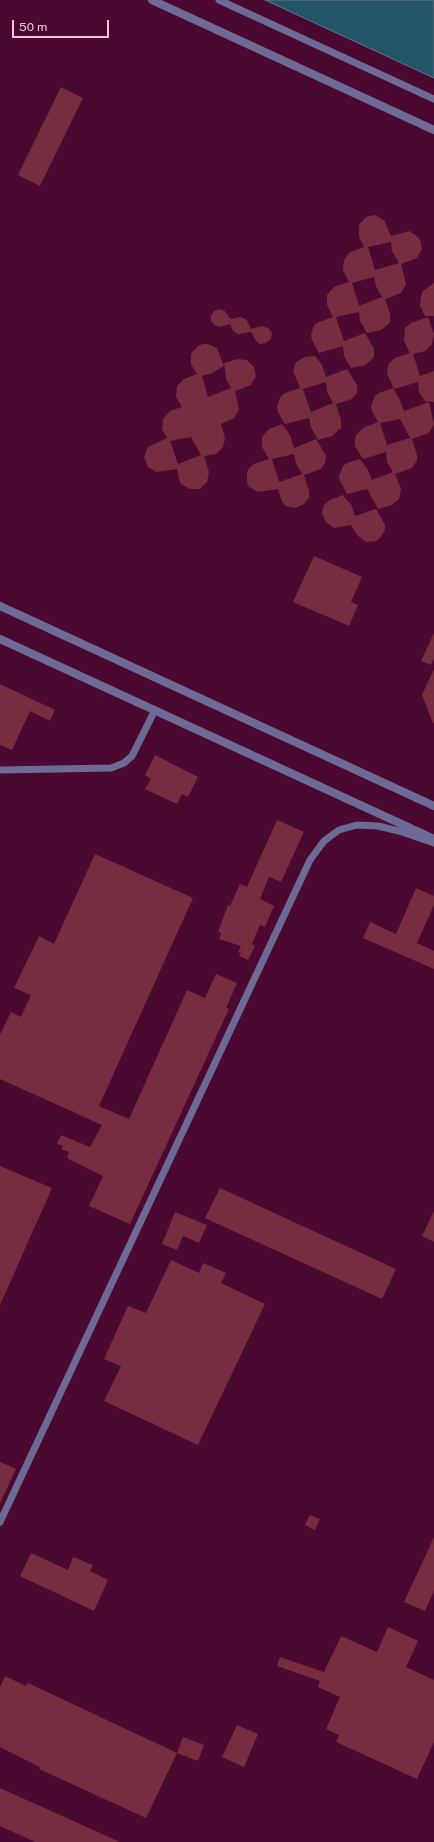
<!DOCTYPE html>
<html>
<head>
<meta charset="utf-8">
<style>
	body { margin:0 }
	#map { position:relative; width:434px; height:1842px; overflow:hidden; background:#4b0932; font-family:"Public Sans",sans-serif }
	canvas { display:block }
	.scale { position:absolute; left:12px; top:20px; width:97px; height:18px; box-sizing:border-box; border:2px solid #f0c7db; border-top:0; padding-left:5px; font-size:12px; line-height:14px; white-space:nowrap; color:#f0c7db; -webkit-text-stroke:3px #4b0932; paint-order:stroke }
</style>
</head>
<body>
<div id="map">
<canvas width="434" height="1842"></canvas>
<div class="scale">50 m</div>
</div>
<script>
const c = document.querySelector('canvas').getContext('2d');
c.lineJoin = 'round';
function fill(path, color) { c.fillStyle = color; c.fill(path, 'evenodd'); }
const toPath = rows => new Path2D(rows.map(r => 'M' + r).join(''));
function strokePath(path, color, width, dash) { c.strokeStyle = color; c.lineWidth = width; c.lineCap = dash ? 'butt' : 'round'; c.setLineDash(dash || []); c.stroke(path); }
const water = toPath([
	[265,0,434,0,434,78,265,0]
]);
const building = toPath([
	[61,87,83,98,40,186,18,175],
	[375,215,384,220,391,236,409,231,417,236,420,240,422,249,417,258,401,264,406,284,401,293,385,299,390,314,390,322,385,327,381,330,367,333,360,321,359,312,336,317,344,341,365,333,374,349,374,357,369,362,365,365,351,368,344,356,343,346,319,353,312,340,311,335,314,325,319,322,333,317,327,305,327,295,334,287,349,282,343,270,344,260,350,252,364,247,359,236,359,225,366,217],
	[391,242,392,251,399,263,375,270,368,247],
	[374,277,376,286,382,297,359,306,352,283],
	[434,283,434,316,425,316,420,306,421,296,423,291],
	[219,309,225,311,230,319,240,317,246,319,251,329,262,326,268,328,272,333,271,339,266,343,260,344,256,341,251,332,238,334,233,331,230,324,220,327,215,325,211,321,211,316,214,311],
	[428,317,434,334,432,344,425,351,413,354,420,376,434,371,434,402,425,401,419,392,418,382,394,389,388,376,387,371,389,363,395,358,410,353,404,341,405,328,411,323],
	[203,344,208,344,217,348,224,366,212,373,202,376,208,397,231,388,226,379,224,363,238,359,247,360,254,367,256,376,251,385,235,391,239,410,234,418,221,424,225,437,223,447,216,454,204,456,209,472,207,482,200,489,190,489,181,484,179,479,177,469,156,472,148,467,144,457,148,447,167,438,162,429,163,419,170,411,182,407,176,397,177,386,184,379,197,374,191,364,191,354,198,346],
	[191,437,201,455,178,464,170,441],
	[315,356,322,365,326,377,347,369,357,385,357,393,352,399,336,404,341,420,341,428,332,436,318,440,311,427,309,418,285,424,278,412,277,406,281,396,285,393,300,388,293,371,296,362,305,357],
	[326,382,327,392,333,403,311,412,303,389],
	[393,388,400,400,404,411,429,402,434,424,429,433,412,439,417,455,417,460,412,468,395,474,401,489,399,499,392,505,378,509,367,489,347,494,340,481,339,476,343,466,347,463,360,459,368,470,372,480,393,472,387,462,386,452,363,459,355,446,355,441,356,435,363,428,378,422,372,411,371,406,375,396,379,393],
	[400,419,410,438,387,445,380,423],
	[282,424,290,435,294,448,316,439,326,456,325,463,321,469,304,475,309,491,309,498,304,504,295,508,286,506,282,502,278,489,258,492,249,487,247,482,247,472,250,467,254,464,269,459,262,447,262,437,269,429],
	[294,454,296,463,302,474,279,482,272,459],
	[343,495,352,506,355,516,376,509,385,525,385,530,380,538,376,541,366,542,358,536,351,525,334,528,326,522,322,513,324,505,330,500],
	[314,556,362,577,351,602,358,605,349,626,293,602],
	[434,633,434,658,431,665,421,661],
	[434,669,434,723,433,723,422,695],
	[0,684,55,710,50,721,30,711,12,750,0,745],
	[155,755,198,777,188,797,182,794,177,804,145,789,151,779,145,775],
	[277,820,304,832,281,882,269,877,260,899,274,906,265,927,260,925,252,944,255,946,248,960,239,956,241,953,238,952,241,946,219,939,221,933,218,932,228,905,230,906,240,884,247,887],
	[95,854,193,898,99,1106,129,1119,187,990,205,998,216,974,237,983,226,1008,229,1009,130,1224,89,1206,103,1176,67,1158,69,1152,61,1149,63,1146,57,1144,61,1135,90,1147,102,1125,0,1079,0,1035,11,1012,21,1017,31,995,14,988,39,936,54,944],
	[416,888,434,896,434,905,417,943,434,951,434,969,363,938,370,922,396,934],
	[0,1166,52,1188,0,1305],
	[220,1188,396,1269,382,1299,205,1218],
	[434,1211,434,1242,422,1236],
	[175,1212,207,1225,199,1243,183,1236,177,1250,162,1244],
	[171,1260,199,1273,203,1263,226,1273,221,1283,265,1304,198,1445,104,1401,121,1366,104,1359,128,1306,146,1313],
	[0,1462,16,1469,0,1503],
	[310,1515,320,1519,315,1530,305,1525],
	[434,1537,434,1591,425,1611,404,1602],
	[31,1553,68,1570,73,1557,93,1565,90,1571,108,1580,94,1611,20,1576],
	[388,1627,418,1641,406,1667,434,1680,434,1742,417,1779,336,1742,339,1735,326,1729,340,1697,318,1687,320,1681,277,1666,280,1657,324,1672,341,1636,377,1652],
	[5,1676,26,1686,28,1683,177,1753,146,1818,39,1769,40,1767,0,1747,0,1687],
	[237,1725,258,1734,244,1767,222,1757],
	[183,1737,204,1745,198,1761,177,1753],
	[0,1788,51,1811,120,1842,35,1842,0,1826]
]);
const service = toPath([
	[219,0,434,99],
	[0,770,111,768,124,763,132,756,155,710],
	[0,1522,310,860,324,841,339,830,357,825,378,826,399,831,434,843]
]);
const tertiary = toPath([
	[152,0,434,130],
	[0,606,434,806],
	[0,639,434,839]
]);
fill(water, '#245468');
strokePath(water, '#61768a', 1);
fill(building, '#762d3f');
strokePath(service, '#6e6a96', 7);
strokePath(tertiary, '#6e6a96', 8);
</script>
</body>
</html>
